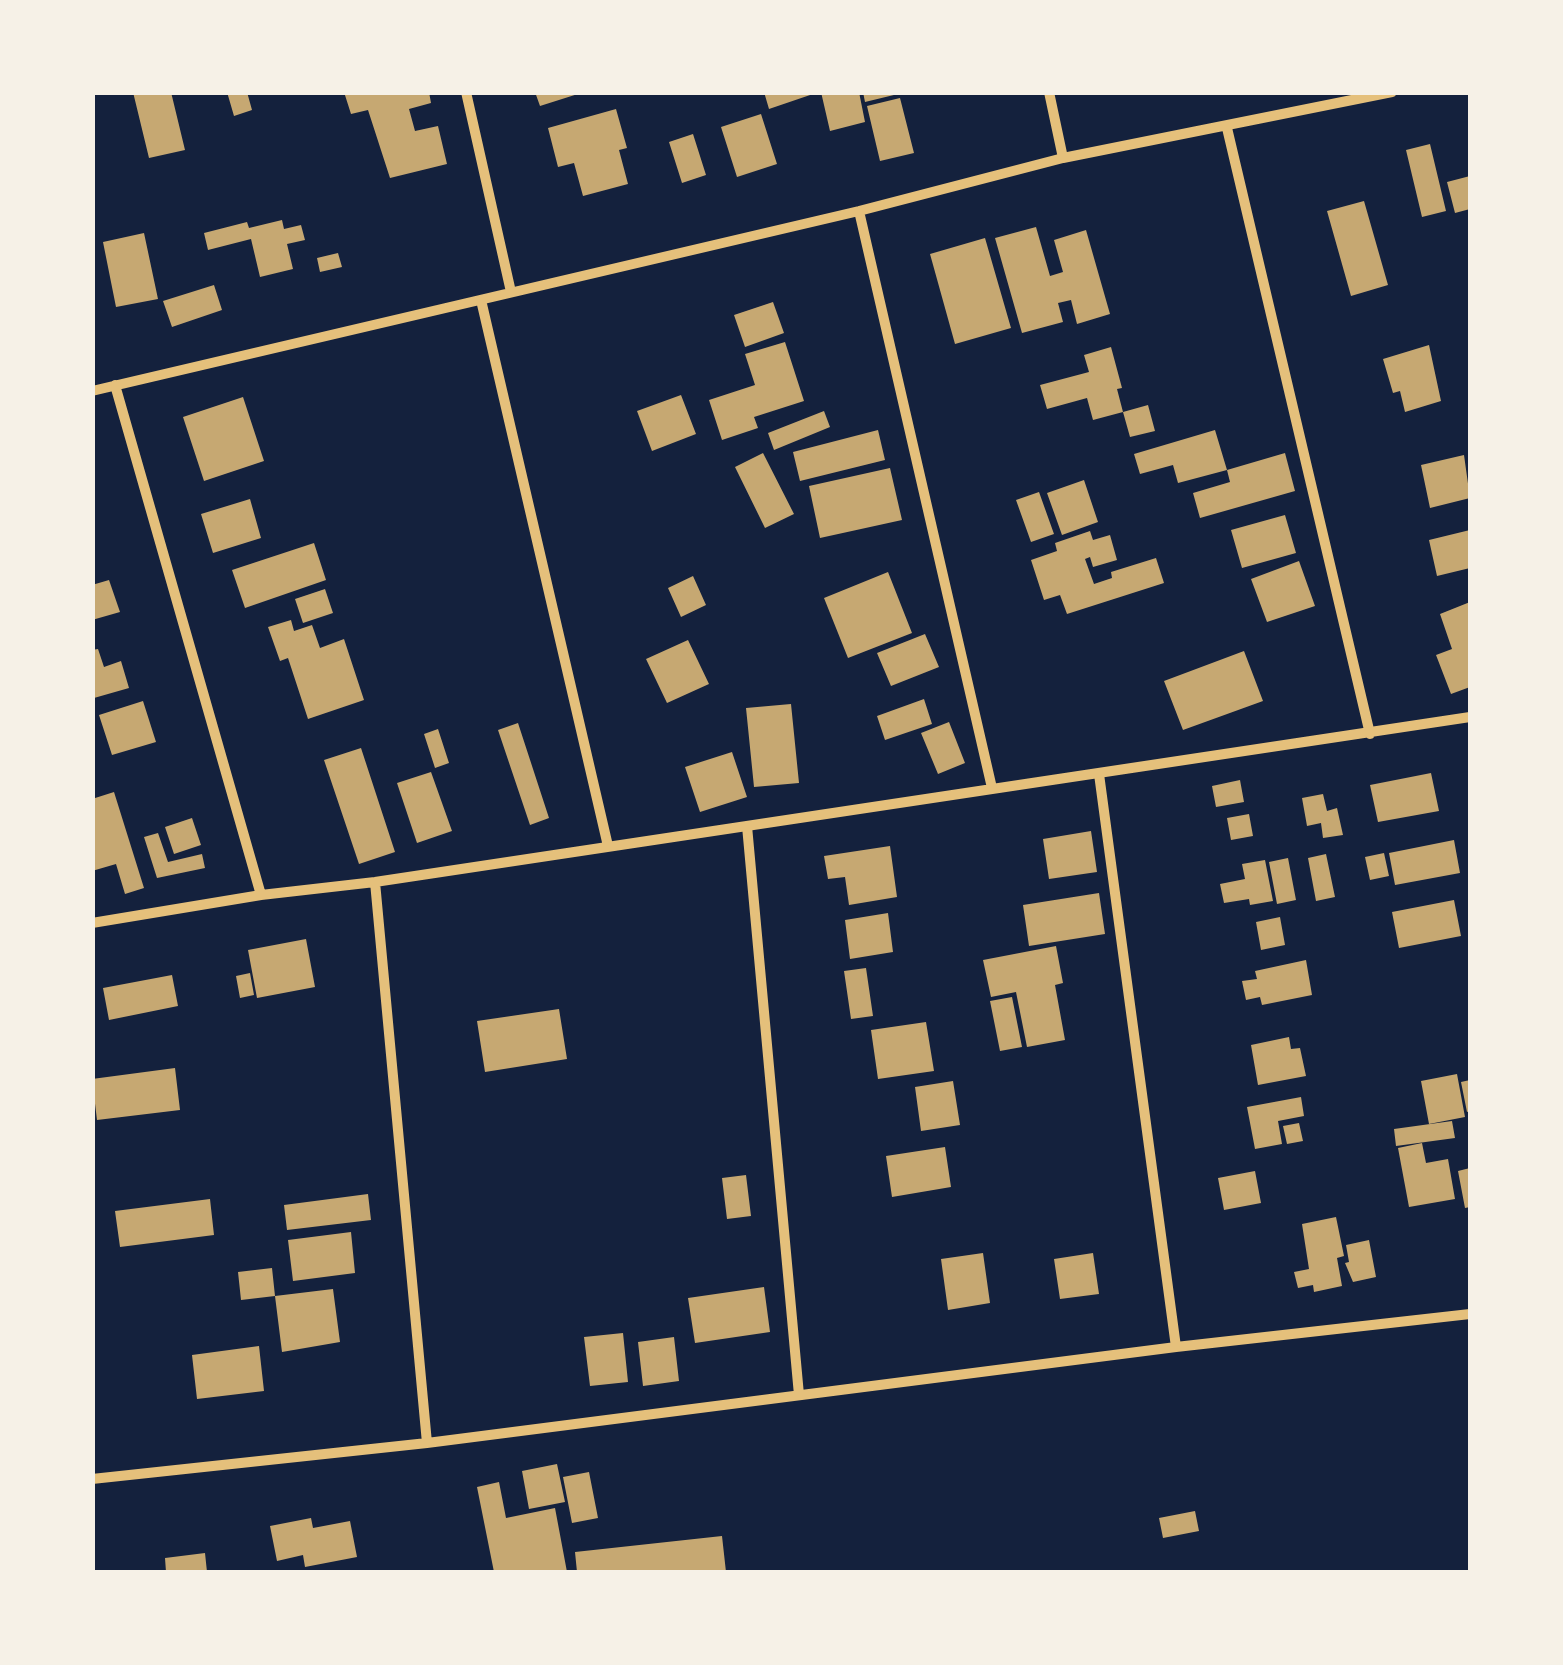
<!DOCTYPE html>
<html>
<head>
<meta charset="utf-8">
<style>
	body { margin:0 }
	#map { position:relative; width:1563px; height:1665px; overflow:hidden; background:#14213d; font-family:Rubik,sans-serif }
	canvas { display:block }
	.frame { position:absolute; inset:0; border:95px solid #f6f1e7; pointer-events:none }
</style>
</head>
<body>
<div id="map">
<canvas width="1563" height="1665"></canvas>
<div class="frame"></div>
</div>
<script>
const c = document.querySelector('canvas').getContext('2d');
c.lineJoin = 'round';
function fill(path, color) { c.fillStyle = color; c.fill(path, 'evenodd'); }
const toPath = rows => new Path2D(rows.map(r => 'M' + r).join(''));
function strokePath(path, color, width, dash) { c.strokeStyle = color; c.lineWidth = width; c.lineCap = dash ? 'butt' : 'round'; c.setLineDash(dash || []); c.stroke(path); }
const building = toPath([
	[133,92,171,92,185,150,149,158],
	[227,92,247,92,252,110,234,116],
	[344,92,429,92,431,103,409,109,415,131,438,126,447,164,390,178,368,110,351,114],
	[535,92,581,92,581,93,540,106],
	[764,92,815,92,816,93,769,109],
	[821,92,859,92,865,122,830,131],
	[863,92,898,92,898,94,865,102],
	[900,98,914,153,880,161,867,106],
	[616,109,627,148,619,150,628,184,583,196,574,163,558,167,548,128],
	[761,114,777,164,737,177,721,127],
	[693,134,706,175,682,183,669,142],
	[1430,144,1446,211,1422,217,1406,150],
	[1470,176,1470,209,1455,213,1447,182],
	[1364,201,1388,285,1351,296,1327,211],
	[282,220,284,229,301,225,305,240,287,244,293,269,260,277,251,239,208,250,204,233,247,222,249,228],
	[1036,227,1050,276,1063,272,1054,240,1086,230,1110,314,1077,324,1071,300,1058,303,1063,322,1022,333,995,238],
	[144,233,158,299,116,307,103,242],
	[985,238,1011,328,955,344,930,254],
	[338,253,342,267,320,272,317,258],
	[214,285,222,310,172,327,163,301],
	[773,302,784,333,745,347,734,315],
	[785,342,804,401,754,417,758,428,722,440,709,400,755,385,745,354],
	[1429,345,1441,401,1405,412,1400,391,1393,393,1383,359],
	[1111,347,1122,388,1117,389,1123,412,1093,420,1087,398,1047,409,1040,385,1089,372,1084,355],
	[681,395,696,434,652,451,637,411],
	[243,397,264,461,204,481,183,417],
	[1148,405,1155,431,1130,437,1123,412],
	[824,411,830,427,774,450,768,433],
	[878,430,885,460,800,481,793,452],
	[1215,430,1227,470,1178,483,1173,465,1140,474,1134,454],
	[763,453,794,514,765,528,735,467],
	[1285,453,1295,491,1200,518,1193,493,1230,482,1227,470],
	[1464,455,1470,498,1430,508,1421,465],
	[890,468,902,520,820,538,809,486],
	[1084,480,1098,522,1062,535,1047,493],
	[1039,492,1054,534,1031,542,1016,500],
	[250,499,261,538,213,553,201,514],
	[1285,515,1296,553,1242,568,1231,530],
	[1470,530,1470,568,1437,576,1429,540],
	[1090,531,1093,540,1110,535,1117,560,1093,567,1090,557,1085,559,1094,584,1112,578,1111,572,1156,558,1164,583,1067,614,1060,595,1044,600,1031,560,1057,551,1055,543],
	[314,543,326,580,245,608,232,570],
	[1299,561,1315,606,1267,622,1251,579],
	[888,572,912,633,848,658,824,598],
	[693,576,706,605,681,617,668,588],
	[109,580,120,612,92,620,92,585],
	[325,589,333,613,303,623,295,599],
	[1470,602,1470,687,1451,694,1436,655,1452,649,1440,614],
	[291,620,294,631,312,625,320,648,344,639,364,700,308,719,288,658,280,661,268,627],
	[925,634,939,667,891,686,877,653],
	[688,640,709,684,667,703,646,659],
	[98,649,104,667,121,661,129,688,94,698,92,650],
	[1244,651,1263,701,1183,730,1164,681],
	[924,699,932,724,885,740,877,716],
	[143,701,156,742,112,755,99,715],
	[791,704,799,783,754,787,746,708],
	[949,722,965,763,938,774,921,733],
	[518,723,549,818,530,825,498,730],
	[438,729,449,763,435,768,424,734],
	[361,748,395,852,359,864,324,760],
	[732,752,747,797,700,812,685,767],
	[431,772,452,831,417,843,397,783],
	[1431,773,1439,811,1378,822,1370,785],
	[1240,780,1244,802,1216,807,1212,786],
	[114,792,144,888,125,894,116,864,92,871,92,799],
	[1323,794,1327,811,1337,808,1343,835,1323,838,1321,823,1307,826,1302,798],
	[1249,814,1253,836,1231,840,1227,818],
	[192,818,201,845,174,854,165,827],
	[1091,831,1097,872,1049,879,1043,839],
	[158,833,168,862,202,854,205,868,157,878,144,837],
	[1454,840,1460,873,1395,885,1389,853],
	[890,846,897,897,849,905,845,877,828,879,824,856],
	[1384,853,1389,876,1370,880,1365,857],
	[1326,854,1335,897,1316,901,1308,858],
	[1288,858,1296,900,1277,904,1269,862],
	[1265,860,1273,901,1250,905,1249,899,1224,903,1220,884,1245,879,1242,864],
	[1099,893,1105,934,1029,946,1023,905],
	[1454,900,1461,936,1399,948,1392,912],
	[888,913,893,952,850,959,845,920],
	[1280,917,1285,945,1261,950,1256,922],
	[306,939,315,987,257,998,248,950],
	[1056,946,1063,983,1055,985,1065,1040,1027,1047,1016,992,991,997,983,960],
	[1306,960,1312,995,1262,1005,1260,997,1246,1000,1242,981,1257,979,1255,971],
	[866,968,873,1016,851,1019,844,971],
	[250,973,254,995,240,998,236,976],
	[172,975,178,1006,109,1020,103,988],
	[1012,997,1022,1047,1000,1051,990,1001],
	[559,1009,567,1059,485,1072,477,1021],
	[926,1022,934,1071,878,1079,871,1030],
	[1289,1037,1291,1049,1300,1048,1306,1076,1258,1085,1251,1045],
	[175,1068,180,1110,97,1120,92,1079],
	[1457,1074,1465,1117,1429,1124,1421,1081],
	[1470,1080,1470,1111,1467,1112,1461,1082],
	[953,1081,960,1125,921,1131,915,1087],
	[1301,1097,1304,1116,1278,1121,1282,1144,1255,1149,1247,1107],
	[1452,1121,1455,1138,1396,1146,1394,1129],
	[1299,1123,1303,1141,1287,1144,1283,1126],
	[1422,1143,1426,1163,1448,1159,1455,1199,1409,1207,1398,1148],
	[945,1147,951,1187,892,1197,886,1156],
	[1470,1168,1470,1207,1465,1208,1458,1171],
	[1255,1171,1261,1203,1224,1210,1218,1178],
	[746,1175,751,1216,727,1219,722,1178],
	[368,1194,371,1220,287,1230,284,1205],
	[210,1199,214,1235,120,1247,115,1211],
	[1336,1217,1344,1256,1337,1258,1342,1286,1314,1292,1313,1285,1298,1288,1294,1272,1309,1269,1302,1224],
	[351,1232,355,1273,293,1281,288,1240],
	[1369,1240,1376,1277,1353,1282,1345,1263,1349,1262,1346,1245],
	[983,1253,990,1303,948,1310,941,1259],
	[1093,1253,1099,1294,1060,1299,1054,1259],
	[272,1268,275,1296,241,1300,238,1272],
	[764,1287,770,1332,695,1343,688,1298],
	[333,1289,340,1342,282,1352,275,1296],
	[623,1333,628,1382,590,1386,584,1337],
	[674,1337,679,1381,643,1386,638,1342],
	[259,1346,264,1391,197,1399,192,1355],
	[557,1464,565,1502,529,1509,522,1471],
	[589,1472,598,1518,572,1523,563,1477],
	[499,1482,506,1518,555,1508,567,1572,494,1572,477,1487],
	[1195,1511,1199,1531,1163,1538,1159,1518],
	[311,1518,313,1528,350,1521,357,1557,305,1567,303,1555,277,1561,270,1526],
	[722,1536,726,1572,577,1572,575,1552],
	[205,1553,207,1572,166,1572,165,1558]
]);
const minor = toPath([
	[466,92,511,292],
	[1049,92,1063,158],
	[1227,128,1370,734],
	[859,211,992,788],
	[481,300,608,846],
	[115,385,261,895],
	[92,391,859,211,1063,158,1392,92],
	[1099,774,1176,1347],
	[747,826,799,1395],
	[375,882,427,1443],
	[92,923,261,895,375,882,1470,717],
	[92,1479,427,1443,1176,1347,1470,1314]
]);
fill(building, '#c6a872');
strokePath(minor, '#e5c07b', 10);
</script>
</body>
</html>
